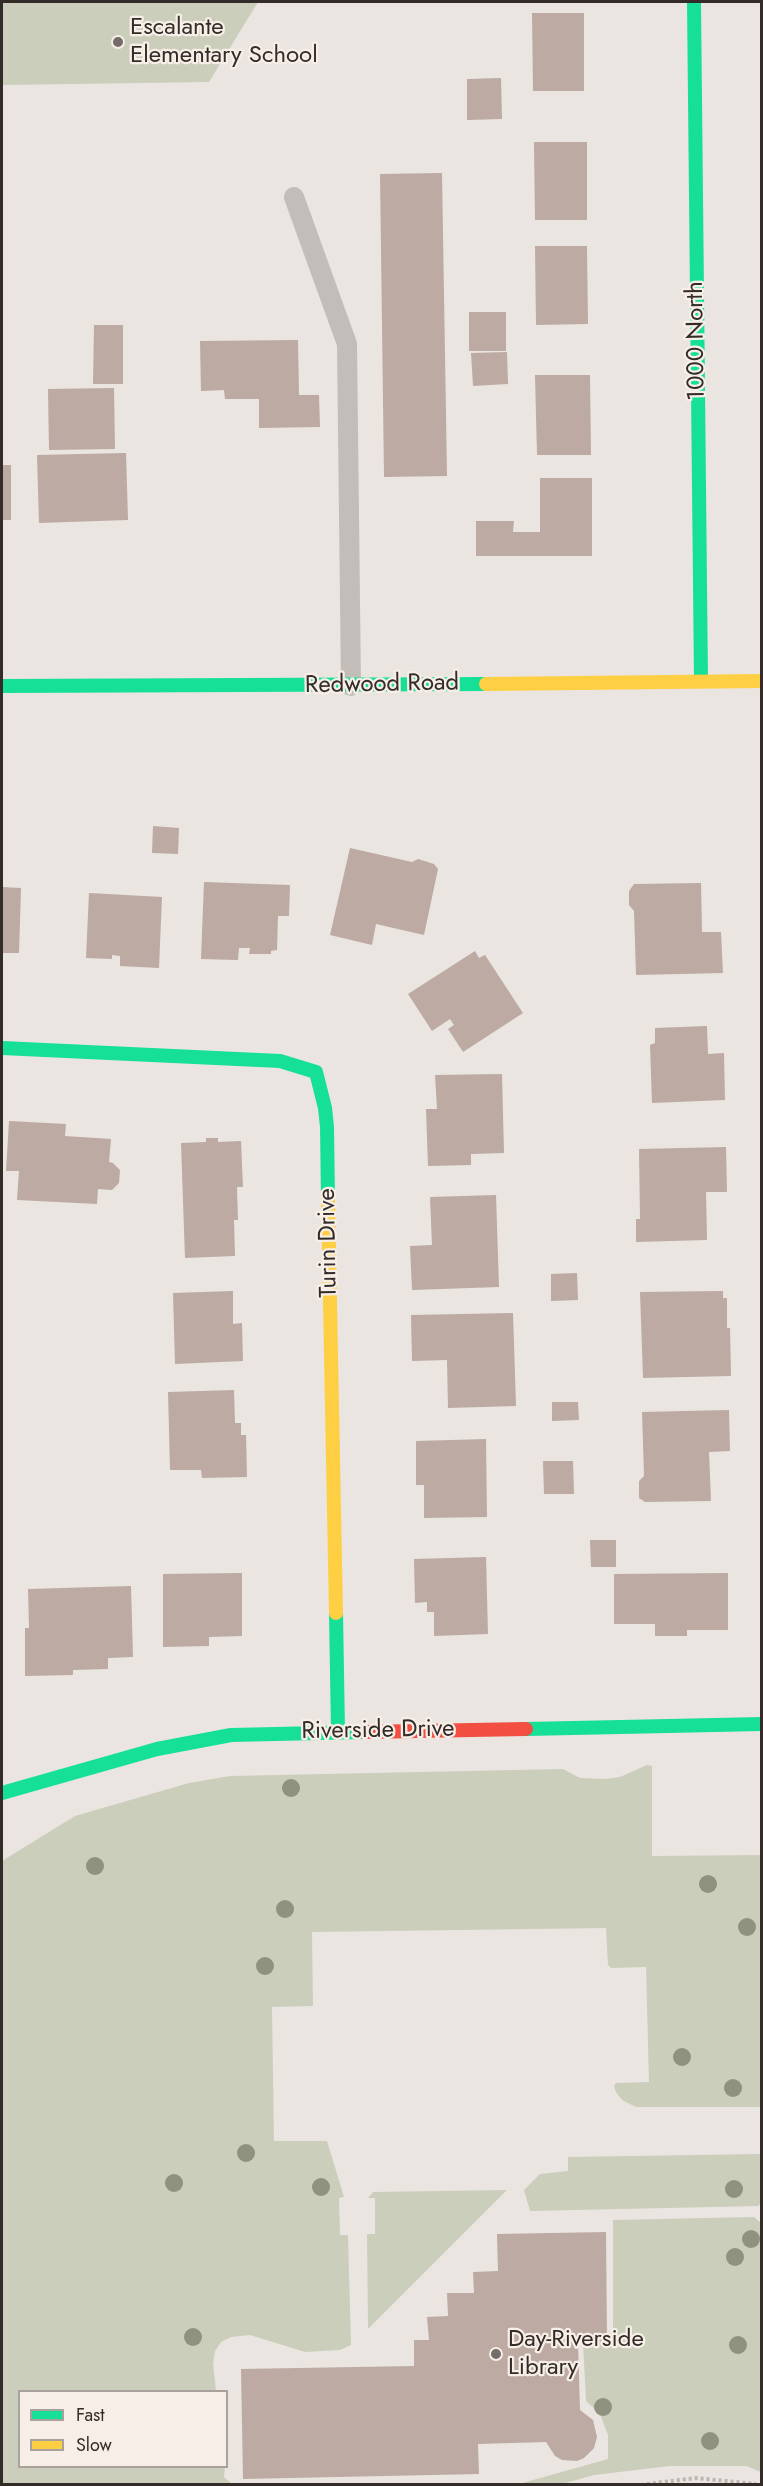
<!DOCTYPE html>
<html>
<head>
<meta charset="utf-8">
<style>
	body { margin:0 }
	#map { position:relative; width:763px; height:2486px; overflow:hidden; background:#eae5e0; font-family:Jost,sans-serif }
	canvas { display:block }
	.frame { position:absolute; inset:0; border:3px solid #332b28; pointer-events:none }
	.legend { position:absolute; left:18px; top:2390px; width:210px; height:78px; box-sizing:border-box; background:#f7efe7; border:2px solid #a9a19b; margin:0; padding:8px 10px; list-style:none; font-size:18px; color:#332b28 }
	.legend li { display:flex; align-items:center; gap:12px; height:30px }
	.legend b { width:30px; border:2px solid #a9a19b }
</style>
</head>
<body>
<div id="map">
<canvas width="763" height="2486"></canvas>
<div class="frame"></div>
<ul class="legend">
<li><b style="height:8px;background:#16e098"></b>Fast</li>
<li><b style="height:8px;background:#ffcf43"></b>Slow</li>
</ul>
</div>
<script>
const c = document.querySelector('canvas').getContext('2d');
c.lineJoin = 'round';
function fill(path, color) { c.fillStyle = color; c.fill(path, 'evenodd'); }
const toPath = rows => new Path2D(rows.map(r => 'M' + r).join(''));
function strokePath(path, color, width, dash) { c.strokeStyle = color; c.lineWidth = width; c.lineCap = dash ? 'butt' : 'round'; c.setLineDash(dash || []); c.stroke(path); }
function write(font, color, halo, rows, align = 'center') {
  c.font = font + ' Jost,sans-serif'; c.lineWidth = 4.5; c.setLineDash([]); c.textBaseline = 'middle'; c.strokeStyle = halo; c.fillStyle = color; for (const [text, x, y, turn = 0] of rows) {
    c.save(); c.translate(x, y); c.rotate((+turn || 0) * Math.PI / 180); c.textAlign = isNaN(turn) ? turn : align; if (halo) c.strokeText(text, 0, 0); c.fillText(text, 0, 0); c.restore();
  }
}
const green = toPath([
	[2,2,258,2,209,82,2,85],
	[647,1765,652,1766,652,1856,761,1855,761,2107,636,2107,622,2100,616,2092,614,2086,616,2083,649,2082,646,1967,611,1968,608,1965,606,1928,312,1932,313,2006,272,2007,274,2141,327,2141,344,2197,339,2198,340,2235,348,2235,351,2345,340,2350,305,2352,250,2335,231,2337,221,2342,215,2351,213,2364,216,2391,20,2392,20,2466,225,2467,224,2477,232,2484,2,2484,2,1861,75,1816,189,1783,230,1776,563,1769,580,1778,605,1779,620,1777],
	[761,2154,761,2203,758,2206,530,2211,524,2190,540,2174,568,2171,568,2157],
	[507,2190,368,2329,367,2234,375,2234,375,2198,368,2198,373,2192],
	[754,2217,762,2224,761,2472,746,2466,670,2466,594,2475,562,2484,519,2484,608,2459,608,2435,600,2414,586,2401,583,2343,613,2341,613,2220]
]);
const building = toPath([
	[532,13,584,13,584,91,533,91],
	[501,78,502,119,467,120,467,79],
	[534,142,587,142,587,220,535,220],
	[442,173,447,476,384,477,380,174],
	[535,246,587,246,588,324,536,325],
	[469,312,506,312,506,351,469,351],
	[94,325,123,325,123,384,93,384],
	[298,340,299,395,319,395,320,427,259,428,259,399,225,399,224,390,201,391,200,341],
	[507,352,508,384,473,386,471,353],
	[535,375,590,375,591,455,537,455],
	[114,388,115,449,49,450,48,389],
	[126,453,128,520,39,523,37,455],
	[2,465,11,465,11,520,2,520],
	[540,478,592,478,592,556,476,556,476,521,514,521,513,532,540,532],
	[153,826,179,828,178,854,152,853],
	[350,848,412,862,418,859,434,864,438,869,424,935,376,924,372,945,330,935],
	[204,882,290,885,289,916,278,916,277,950,271,951,271,954,249,954,250,948,239,948,238,960,201,959],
	[701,883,702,932,721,932,723,973,636,975,634,911,629,905,629,891,634,884],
	[2,887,21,888,19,953,2,953],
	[89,893,162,897,159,968,120,966,120,956,112,955,112,959,86,958],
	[475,951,479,958,485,955,523,1013,463,1052,448,1029,454,1025,450,1019,432,1031,408,994],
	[707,1026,708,1054,724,1053,725,1100,652,1103,650,1045,655,1043,655,1028],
	[502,1074,504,1153,471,1154,471,1165,428,1166,426,1109,437,1109,435,1075],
	[9,1121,66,1124,65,1136,111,1139,109,1162,113,1163,120,1170,119,1183,112,1190,98,1189,97,1204,17,1200,19,1171,6,1171],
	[206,1138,218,1138,218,1142,241,1141,243,1187,237,1187,238,1220,234,1220,235,1256,185,1258,181,1143,206,1142],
	[726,1147,727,1192,706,1192,707,1240,636,1242,636,1219,640,1219,639,1149],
	[496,1195,499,1287,412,1290,410,1246,432,1245,430,1197],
	[577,1273,578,1300,551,1301,551,1274],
	[233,1291,233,1324,242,1323,243,1361,175,1364,173,1293],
	[723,1291,723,1298,727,1298,727,1328,730,1328,731,1376,643,1378,640,1292],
	[513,1313,516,1406,448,1408,447,1360,412,1361,411,1315],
	[234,1390,235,1423,241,1423,241,1435,246,1435,247,1477,202,1478,201,1470,170,1470,168,1392],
	[552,1402,578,1402,579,1420,552,1421],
	[729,1410,730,1451,709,1452,711,1501,645,1502,639,1498,639,1481,644,1476,642,1412],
	[486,1439,487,1517,424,1518,424,1485,416,1485,416,1441],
	[543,1461,573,1461,574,1494,544,1494],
	[590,1540,616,1540,616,1567,591,1567],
	[486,1557,488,1634,434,1636,434,1612,427,1612,427,1602,415,1603,414,1559],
	[242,1573,242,1636,209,1637,209,1646,163,1647,163,1574],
	[728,1573,728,1630,687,1630,687,1636,655,1636,655,1624,614,1624,614,1574],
	[131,1586,133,1657,108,1658,108,1669,73,1670,73,1675,25,1676,25,1628,29,1628,28,1589],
	[606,2232,607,2341,578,2342,580,2410,593,2420,597,2437,594,2448,584,2458,577,2461,562,2460,555,2456,546,2442,478,2444,479,2474,243,2479,241,2369,414,2366,414,2340,429,2340,427,2317,448,2316,447,2293,474,2293,473,2272,498,2271,497,2234]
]);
const path = toPath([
	[647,2484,696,2478,756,2484]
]);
const lane = toPath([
	[294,197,347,344,351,686]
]);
const fast = toPath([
	[694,2,701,681],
	[2,686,486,684],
	[2,1048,280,1061,316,1072,325,1108,327,1127,328,1199],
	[336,1613,338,1731],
	[526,1729,762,1724],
	[2,1793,157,1749,231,1735,364,1732]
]);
const slow = toPath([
	[486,684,762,681],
	[328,1199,336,1613]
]);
const jam = toPath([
	[364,1732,526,1729]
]);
const trees = [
	[291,1788],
	[95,1866],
	[708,1884],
	[285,1909],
	[747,1927],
	[265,1966],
	[682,2057],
	[733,2088],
	[246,2153],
	[174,2183],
	[321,2187],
	[734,2189],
	[751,2239],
	[735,2257],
	[193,2337],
	[738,2345],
	[603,2407],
	[710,2441]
];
const markers = [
	[118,42,6,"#736c68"],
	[496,2354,6,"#736c68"]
];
const poiNames = [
	["Escalante",130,28],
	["Elementary School",130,56],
	["Day-Riverside",508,2340],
	["Library",508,2368]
];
const streetNames = [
	["1000 North",697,341,-91],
	["Redwood Road",382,685,-1],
	["Turin Drive",329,1243,-91],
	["Riverside Drive",378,1731,-1]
];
fill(green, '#cbcebb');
fill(building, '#bcaaa3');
strokePath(path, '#bcb6b1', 4, [3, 3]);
strokePath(lane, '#c3bdb9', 20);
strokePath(fast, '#16e098', 14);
strokePath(slow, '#ffcf43', 14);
strokePath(jam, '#f24e42', 14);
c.fillStyle = '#8e927e';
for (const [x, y] of trees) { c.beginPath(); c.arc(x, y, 9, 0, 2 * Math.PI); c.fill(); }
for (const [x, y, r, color] of markers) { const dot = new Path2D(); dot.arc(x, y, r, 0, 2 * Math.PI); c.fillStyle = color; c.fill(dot); strokePath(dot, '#f7efe7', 2); }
write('24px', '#332b28', '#f7efe7', poiNames, 'left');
write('24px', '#332b28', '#f7efe7', streetNames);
</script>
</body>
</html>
